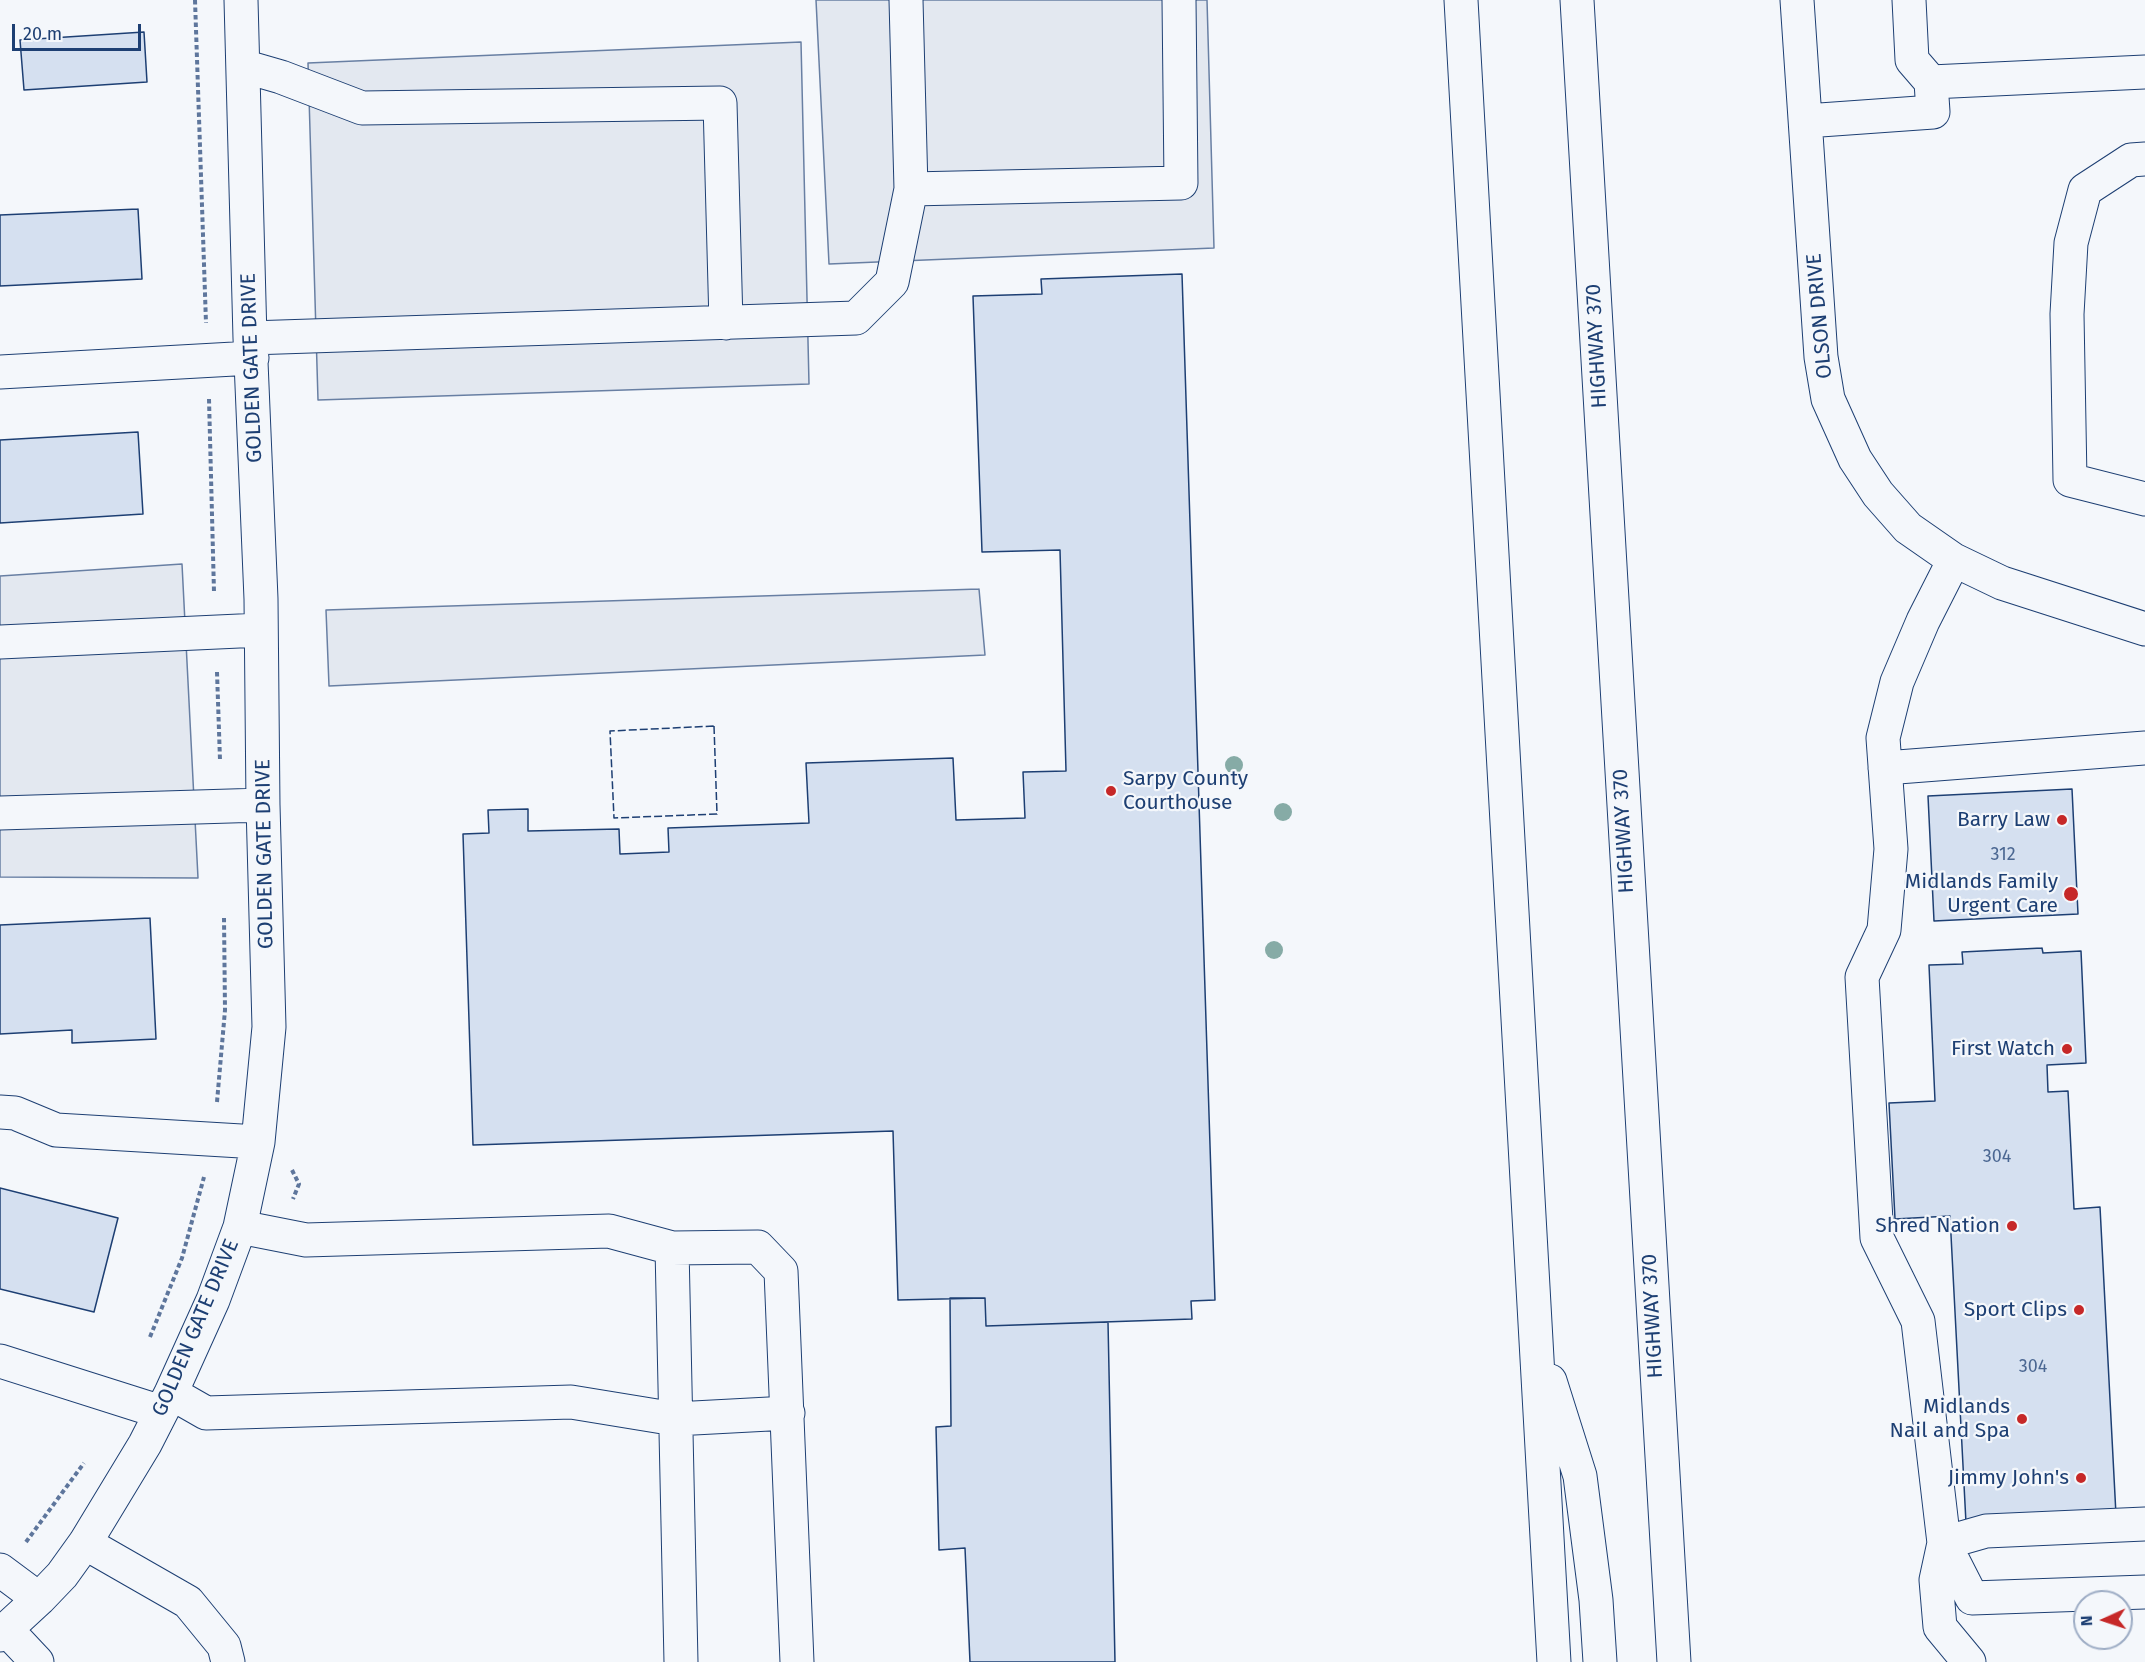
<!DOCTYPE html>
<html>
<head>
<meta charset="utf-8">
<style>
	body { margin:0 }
	#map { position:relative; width:2145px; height:1662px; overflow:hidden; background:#f4f7fb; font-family:"Fira Sans",sans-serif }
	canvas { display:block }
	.north { position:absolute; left:2073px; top:1590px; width:60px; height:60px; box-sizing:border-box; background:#f4f7fb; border:2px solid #9eadc5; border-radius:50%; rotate:267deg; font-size:16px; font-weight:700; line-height:24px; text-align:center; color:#1d3f73 }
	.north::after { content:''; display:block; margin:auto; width:21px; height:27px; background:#c62828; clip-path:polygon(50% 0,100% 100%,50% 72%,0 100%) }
	.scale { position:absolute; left:12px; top:24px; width:129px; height:27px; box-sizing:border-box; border:3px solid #1d3f73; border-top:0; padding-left:8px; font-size:18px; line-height:21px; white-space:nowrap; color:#1d3f73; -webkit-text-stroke:4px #f4f7fb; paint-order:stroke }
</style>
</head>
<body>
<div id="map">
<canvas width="2145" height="1662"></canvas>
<div class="north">N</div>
<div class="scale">20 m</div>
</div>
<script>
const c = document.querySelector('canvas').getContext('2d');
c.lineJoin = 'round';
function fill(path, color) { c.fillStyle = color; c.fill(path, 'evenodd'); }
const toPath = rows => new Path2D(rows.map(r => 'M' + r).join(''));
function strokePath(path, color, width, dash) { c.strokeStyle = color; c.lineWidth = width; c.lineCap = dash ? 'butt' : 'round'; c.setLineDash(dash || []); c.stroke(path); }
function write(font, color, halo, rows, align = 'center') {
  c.font = font + ' "Fira Sans",sans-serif'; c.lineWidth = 4.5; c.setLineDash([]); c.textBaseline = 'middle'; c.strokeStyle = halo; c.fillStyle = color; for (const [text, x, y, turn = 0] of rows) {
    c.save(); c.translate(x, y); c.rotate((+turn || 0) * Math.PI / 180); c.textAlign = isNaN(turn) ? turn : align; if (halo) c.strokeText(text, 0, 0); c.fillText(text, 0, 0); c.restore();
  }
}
const parking = toPath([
	[816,0,1207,0,1214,248,829,264,816,0],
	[801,42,809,384,318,400,308,63,801,42],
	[182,564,198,878,0,877,0,576,182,564],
	[979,589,985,655,329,686,326,610,979,589]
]);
const building = toPath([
	[144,32,147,82,24,90,20,40,144,32],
	[138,209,142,279,0,286,0,215,138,209],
	[1182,274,1215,1300,1191,1301,1192,1319,986,1326,985,1298,898,1300,893,1131,473,1145,463,834,489,833,488,810,528,809,528,831,619,829,620,854,669,852,668,828,809,823,806,763,953,758,956,820,1025,818,1023,772,1066,771,1060,550,982,552,973,296,1042,294,1041,279,1182,274],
	[138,432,143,514,0,523,0,440,138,432],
	[2072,789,2078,914,1934,921,1928,796,2072,789],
	[150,918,156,1039,72,1043,72,1030,0,1034,0,925,150,918],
	[2042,948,2043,953,2081,951,2086,1063,2047,1065,2048,1092,2068,1091,2074,1209,2100,1207,2116,1515,1966,1523,1950,1216,1895,1219,1889,1103,1935,1101,1929,965,1963,964,1962,952,2042,948],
	[0,1188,118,1218,94,1312,0,1289,0,1188],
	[950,1298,985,1298,986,1326,1108,1322,1115,1662,970,1662,965,1548,939,1550,936,1427,951,1426,950,1298]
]);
const path = toPath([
	[195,0,206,323],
	[209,399,214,592],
	[217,672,220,760],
	[217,1102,225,1010,224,918],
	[292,1170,299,1184,293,1199],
	[150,1337,182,1258,204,1177],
	[26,1542,84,1463]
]);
const minor = toPath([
	[1797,0,1821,357,1828,399,1855,459,1878,494,1908,528,1954,560,2002,583,2145,629],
	[243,66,281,77,362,108,720,103,726,323],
	[1931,82,2145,72],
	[1806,121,1933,112,1931,82,1912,60,1909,0],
	[2145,159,2131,160,2085,190,2071,243,2067,314,2070,480,2145,499],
	[911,189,1181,183,1179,0],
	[250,338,856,318,892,282,911,189,906,0],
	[0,372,252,358],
	[1954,560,1923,621,1897,682,1883,738,1891,849,1884,930,1862,977,1877,1238,1918,1321,1944,1543,1972,1598,2145,1592],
	[0,642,261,630],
	[1885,768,2145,748],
	[0,813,263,805],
	[0,1112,15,1113,56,1130,258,1142],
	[240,1227,306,1240,609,1231,672,1248],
	[0,1361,161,1412],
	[171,1393,206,1413,571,1402,675,1419,788,1413],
	[85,1543,188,1602,224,1646,228,1662],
	[0,1570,39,1599],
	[6,1629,37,1662],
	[0,1635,39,1599,62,1575,85,1543,145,1444,171,1393,213,1300,240,1227,258,1142,269,1027,263,805,261,599,250,338,241,0],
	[681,1662,672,1248,758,1247,781,1271,797,1662],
	[1969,1662,1940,1627,1936,1580,1944,1543,1986,1531,2145,1524]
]);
const highway = toPath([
	[1461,0,1554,1662],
	[1577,0,1674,1662],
	[1550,1381,1580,1476,1596,1600,1600,1662]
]);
const fence = toPath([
	[714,726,717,814,614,818,610,731,714,726]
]);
const trees = [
	[1234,765],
	[1283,812],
	[1274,950]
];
const markers = [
	[1111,791,6,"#c62828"],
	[2062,820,6,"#c62828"],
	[2071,894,8,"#c62828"],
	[2067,1049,6,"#c62828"],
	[2012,1226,6,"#c62828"],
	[2079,1310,6,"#c62828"],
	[2022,1419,6,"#c62828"],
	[2081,1478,6,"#c62828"]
];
const numberNames = [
	["312",2003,855],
	["304",1997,1157],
	["304",2033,1367]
];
const streetNames = [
	["OLSON DRIVE",1820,316,-95],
	["HIGHWAY 370",1597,346,-93],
	["GOLDEN GATE DRIVE",252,368,-92],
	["HIGHWAY 370",1624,831,-93],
	["GOLDEN GATE DRIVE",265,854,-91],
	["HIGHWAY 370",1653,1316,-93],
	["GOLDEN GATE DRIVE",196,1328,-67]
];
const poiNames = [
	["Sarpy County",1123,779,"left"],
	["Courthouse",1123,803,"left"],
	["Barry Law",2050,820],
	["Midlands Family",2058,882],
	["Urgent Care",2058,906],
	["First Watch",2055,1049],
	["Shred Nation",2000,1226],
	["Sport Clips",2067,1310],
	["Midlands",2010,1407],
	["Nail and Spa",2010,1431],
	["Jimmy John's",2069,1478]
];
fill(parking, '#e3e8f0');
strokePath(parking, '#687fa3', 1.5);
fill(building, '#d5e0f0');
strokePath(building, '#1d3f73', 1.5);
strokePath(minor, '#1d3f73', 35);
strokePath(highway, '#1d3f73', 35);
strokePath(path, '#5e769c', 4, [4.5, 3]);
strokePath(minor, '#f4f7fb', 33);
strokePath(highway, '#f4f7fb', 33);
strokePath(fence, '#1d3f73', 1.5, [8, 3]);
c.fillStyle = '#86aba6';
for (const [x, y] of trees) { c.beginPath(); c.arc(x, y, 9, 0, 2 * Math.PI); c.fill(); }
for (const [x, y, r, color] of markers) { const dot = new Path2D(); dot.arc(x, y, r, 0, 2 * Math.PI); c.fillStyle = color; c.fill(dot); strokePath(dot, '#f4f7fb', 2); }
write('18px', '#4b6792', null, numberNames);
write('21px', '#1d3f73', '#f4f7fb', streetNames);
write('21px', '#1d3f73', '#f4f7fb', poiNames, 'right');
</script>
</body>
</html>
